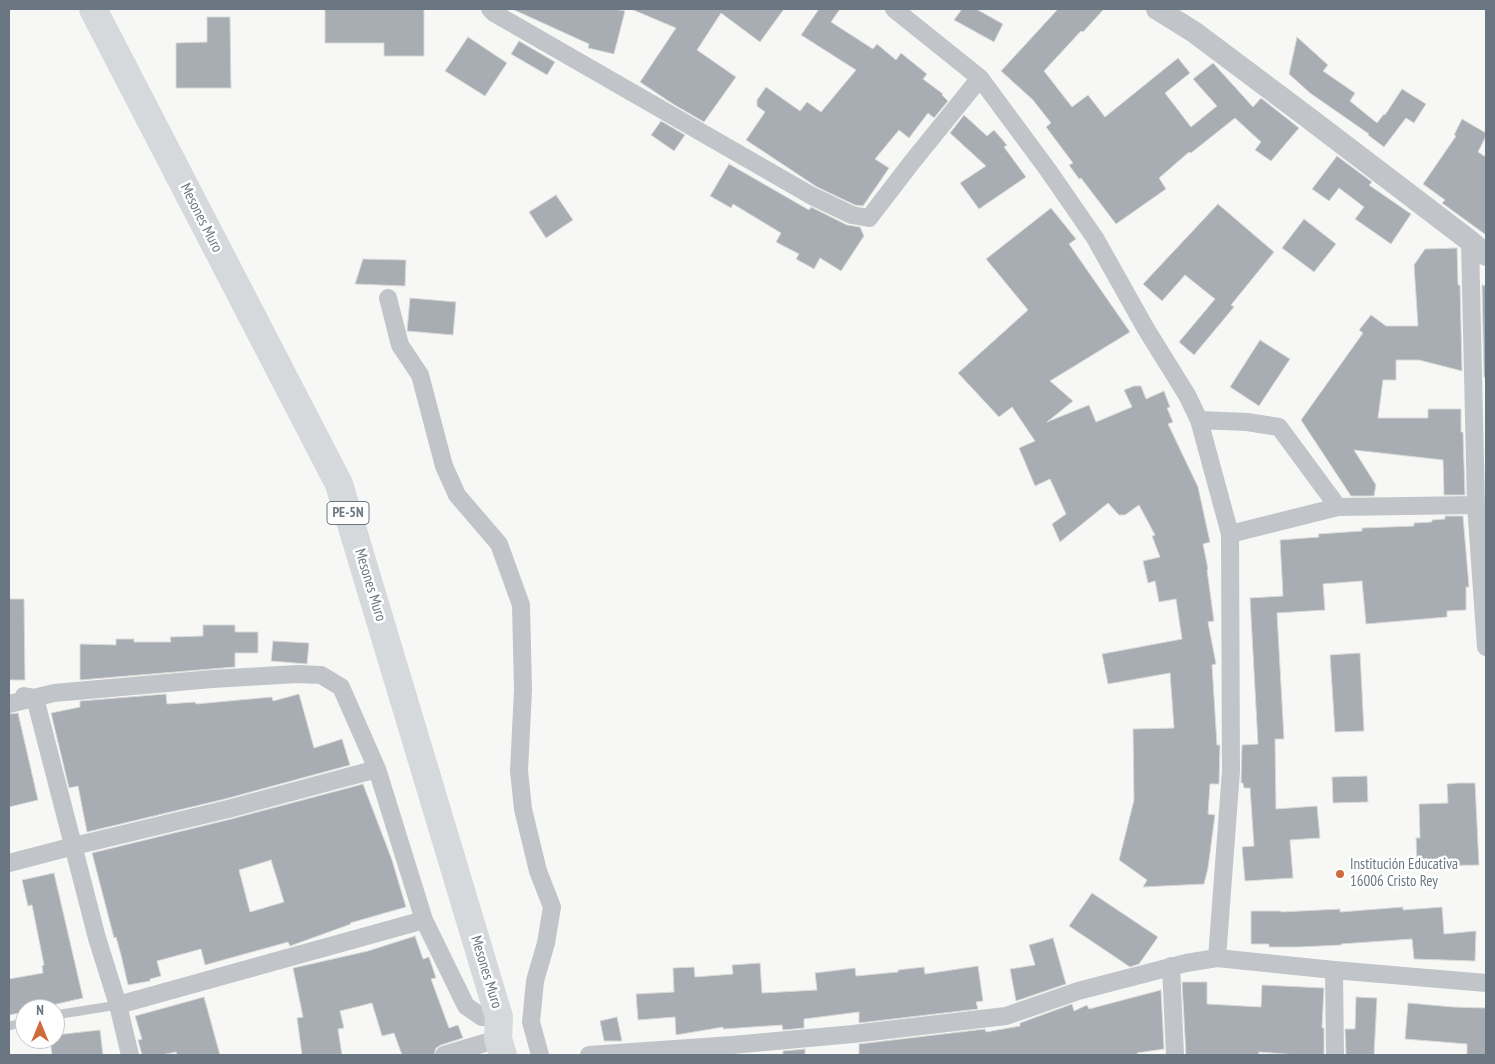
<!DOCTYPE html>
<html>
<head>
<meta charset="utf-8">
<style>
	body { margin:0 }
	#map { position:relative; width:1495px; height:1064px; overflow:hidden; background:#f7f7f5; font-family:"PT Sans Narrow",sans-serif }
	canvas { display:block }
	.frame { position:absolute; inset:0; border:10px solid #6a7682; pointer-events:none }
	.north { position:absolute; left:15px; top:999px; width:50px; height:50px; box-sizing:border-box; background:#fff; border:1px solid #c3c8cd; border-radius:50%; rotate:0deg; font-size:14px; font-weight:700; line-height:20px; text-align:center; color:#6a7682 }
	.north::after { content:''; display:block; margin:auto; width:18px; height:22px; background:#cf6a3d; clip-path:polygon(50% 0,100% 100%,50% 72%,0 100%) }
</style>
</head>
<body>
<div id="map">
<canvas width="1495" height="1064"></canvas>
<div class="frame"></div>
<div class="north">N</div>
</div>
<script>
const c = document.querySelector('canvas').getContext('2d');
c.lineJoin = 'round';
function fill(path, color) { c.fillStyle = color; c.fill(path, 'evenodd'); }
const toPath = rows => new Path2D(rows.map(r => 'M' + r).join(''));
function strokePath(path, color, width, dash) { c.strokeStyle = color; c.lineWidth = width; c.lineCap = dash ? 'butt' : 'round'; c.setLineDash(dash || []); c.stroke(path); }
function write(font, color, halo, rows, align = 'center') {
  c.font = font + ' "PT Sans Narrow",sans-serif'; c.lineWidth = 5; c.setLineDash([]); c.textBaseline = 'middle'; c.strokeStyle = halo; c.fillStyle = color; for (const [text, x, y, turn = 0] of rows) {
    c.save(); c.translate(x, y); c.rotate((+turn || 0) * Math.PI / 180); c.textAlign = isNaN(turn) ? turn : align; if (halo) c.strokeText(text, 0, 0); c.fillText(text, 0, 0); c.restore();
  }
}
const building = toPath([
	[325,9,424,9,424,56,384,56,384,43,325,43,325,9],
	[512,9,615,9,625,11,614,54,588,48,589,44,512,9],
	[631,9,784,9,760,42,721,13,697,50,736,77,704,122,673,104,640,82,676,28,631,9],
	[819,9,840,9,831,22,873,49,877,44,896,60,901,53,927,74,923,79,943,94,942,95,948,101,934,118,928,113,909,138,899,130,875,159,889,168,863,206,855,205,817,187,746,140,765,112,757,106,757,100,766,87,800,111,807,102,821,112,856,70,801,35,819,9],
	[962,9,976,9,1003,24,994,42,954,20,962,9],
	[1058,9,1104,9,1083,32,1081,31,1044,71,1072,107,1088,95,1105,117,1178,58,1190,73,1165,93,1191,127,1217,106,1193,79,1213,63,1253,107,1261,98,1299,128,1271,161,1255,150,1261,142,1235,118,1191,153,1189,152,1159,178,1166,189,1116,224,1081,178,1079,179,1069,165,1073,163,1046,127,1051,123,1033,100,1001,71,1058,9],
	[207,17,230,17,231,88,176,88,176,43,207,42,207,17],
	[468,37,507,63,485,96,445,71,468,37],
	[1297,37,1328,65,1323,71,1355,93,1350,101,1377,123,1384,114,1385,115,1402,89,1426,104,1414,123,1406,118,1384,147,1368,135,1369,134,1310,93,1289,74,1297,37],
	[519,41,555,62,547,75,511,54,519,41],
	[964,115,987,136,994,130,1007,145,1004,147,1026,177,979,209,960,183,986,166,950,133,964,115],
	[1462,119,1486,133,1486,136,1478,152,1486,157,1486,235,1442,203,1445,200,1423,184,1456,136,1454,135,1462,119],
	[661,121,685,135,674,151,651,135,661,121],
	[1337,156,1372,182,1369,185,1411,214,1391,244,1355,219,1364,207,1339,188,1329,201,1312,189,1337,156],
	[729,164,809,210,811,207,847,225,860,227,864,236,841,271,820,258,814,269,796,259,799,254,776,242,781,233,733,204,731,208,710,196,729,164],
	[556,195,573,220,546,238,529,212,556,195],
	[1218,204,1274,252,1231,305,1234,307,1194,355,1179,342,1215,299,1185,275,1162,301,1143,284,1218,204],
	[1051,208,1076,239,1069,244,1130,332,1050,381,1073,401,1047,422,1089,405,1096,422,1132,407,1124,390,1134,386,1141,386,1146,399,1164,391,1170,407,1167,408,1173,422,1168,424,1198,487,1210,542,1203,544,1208,569,1207,570,1214,621,1208,622,1216,664,1212,665,1217,745,1220,745,1219,784,1210,784,1208,814,1215,815,1208,868,1204,884,1143,887,1147,880,1119,860,1134,800,1133,729,1174,728,1170,673,1108,684,1102,654,1182,639,1176,599,1159,602,1155,581,1148,583,1143,561,1160,557,1152,536,1155,535,1139,505,1125,515,1119,515,1108,503,1060,542,1052,524,1066,514,1050,479,1035,486,1019,448,1035,441,1012,407,999,417,958,373,1028,310,986,259,1051,208],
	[1304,219,1336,244,1314,272,1282,248,1304,219],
	[1457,248,1458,285,1460,285,1462,371,1419,360,1396,360,1396,380,1383,380,1378,418,1428,418,1428,409,1461,409,1461,432,1463,432,1465,495,1444,495,1443,460,1354,450,1376,485,1374,496,1351,496,1301,420,1363,333,1359,330,1371,315,1386,326,1418,326,1414,265,1425,249,1457,248],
	[363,259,406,260,405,286,355,284,363,259],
	[1482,285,1486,286,1486,378,1484,377,1482,285],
	[410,298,456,302,453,335,407,331,410,298],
	[1260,340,1290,359,1259,406,1230,387,1260,340],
	[1445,516,1463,516,1469,587,1466,587,1466,610,1447,611,1447,617,1366,624,1362,581,1323,584,1325,610,1277,613,1284,739,1275,739,1276,809,1317,806,1320,838,1290,840,1293,878,1245,881,1242,847,1254,846,1250,788,1244,788,1243,783,1241,783,1242,745,1258,744,1250,598,1283,596,1280,540,1319,537,1318,534,1362,531,1362,528,1414,526,1414,523,1432,522,1432,520,1445,519,1445,516],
	[9,599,24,599,25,680,9,680,9,599],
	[203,625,235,625,235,632,258,632,258,653,235,653,235,667,80,680,80,644,116,645,116,639,134,639,134,642,171,642,170,637,203,636,203,625],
	[273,641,309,643,307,664,271,661,273,641],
	[1360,653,1364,731,1335,732,1330,655,1360,653],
	[166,694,167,704,195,702,196,704,272,697,273,701,299,694,314,748,342,739,350,765,225,799,87,832,78,786,69,788,51,713,80,707,80,701,166,694],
	[18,713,38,800,9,807,9,714,18,713],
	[1367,776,1368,802,1333,803,1332,777,1367,776],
	[1458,783,1475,783,1479,865,1417,866,1416,838,1420,838,1419,804,1448,803,1447,784,1458,783],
	[363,784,392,860,406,907,350,923,351,924,290,946,288,942,205,965,201,949,157,961,161,976,150,979,150,981,128,985,121,955,116,937,114,938,92,853,231,819,363,784],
	[271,860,284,902,250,912,239,870,271,860],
	[54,873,83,998,48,1006,48,1008,25,1009,25,1012,9,1015,9,979,43,973,42,966,44,965,32,905,28,906,22,880,54,873],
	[1092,893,1158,937,1139,964,1130,967,1069,926,1092,893],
	[1403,907,1403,910,1442,907,1444,934,1476,931,1475,961,1414,959,1412,939,1341,944,1341,945,1300,947,1269,947,1269,944,1251,944,1251,911,1281,911,1281,912,1340,909,1340,912,1403,907],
	[415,936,423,959,429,957,436,978,431,979,449,1028,458,1025,463,1038,441,1045,436,1048,434,1055,402,1055,394,1033,382,1036,372,1003,340,1011,344,1028,338,1029,342,1055,302,1055,297,1018,303,1017,293,968,368,951,415,936],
	[1053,938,1066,984,1016,1001,1010,969,1035,965,1029,945,1053,938],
	[760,963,762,993,817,990,815,973,855,968,856,976,898,972,898,970,924,967,925,974,978,966,983,1001,976,1002,978,1009,859,1023,859,1012,804,1019,804,1028,783,1030,782,1025,723,1029,723,1027,676,1035,675,1017,638,1020,636,994,674,992,673,968,694,967,695,977,733,974,732,965,760,963],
	[1182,982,1207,982,1207,1004,1261,1007,1262,985,1324,988,1322,1028,1324,1028,1324,1055,1299,1055,1259,1052,1258,1055,1186,1055,1182,982],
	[1161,990,1164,1049,1137,1053,1138,1055,859,1055,859,1044,985,1029,986,1032,1020,1026,1020,1023,1072,1004,1074,1011,1087,1005,1089,1009,1161,990],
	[204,997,220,1055,177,1055,176,1052,161,1055,142,1055,138,1040,142,1039,135,1016,204,997],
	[1356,997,1377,998,1374,1055,1346,1055,1345,1029,1355,1029,1356,997],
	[1408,1003,1453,1007,1486,1008,1486,1055,1467,1055,1467,1044,1405,1039,1408,1003],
	[617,1017,622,1041,604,1041,600,1021,617,1017],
	[100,1030,103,1055,52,1055,50,1039,55,1039,55,1035,100,1030],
	[805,1049,805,1055,783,1055,783,1051,805,1049]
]);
const service = toPath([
	[55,1015,118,1005],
	[9,1026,25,1022]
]);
const minor = toPath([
	[490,9,494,13,812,196,852,215,869,218,912,162,980,78],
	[894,9,980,78,1048,170,1095,238,1146,329,1187,395,1199,420,1230,534,1231,771,1217,958],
	[1470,241,1476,505,1486,647],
	[388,298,400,345,420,375,444,466,457,495,499,544,521,605,523,690,519,771,523,809,538,871,552,907,546,943,535,981,531,1022,540,1055],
	[1199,420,1247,422,1279,427,1338,507],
	[1230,534,1338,507,1476,505],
	[24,696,35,698,97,938,118,1005,130,1055],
	[9,704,54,693,212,679,297,674,321,675,341,687,377,769,424,920,466,1006,482,1017,499,1017],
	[9,863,74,846,228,809,377,769],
	[1171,966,1175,1055],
	[1334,970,1335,1055],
	[118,1005,424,920],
	[444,1055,498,1039],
	[589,1055,732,1045,853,1034,1006,1016,1078,991,1186,963,1217,958,1334,970,1486,983]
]);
const tertiary = toPath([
	[1157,9,1194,32,1310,119,1470,241,1486,255]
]);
const trunk = toPath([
	[93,9,339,484,499,1017,498,1039,503,1055]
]);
const markers = [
	[1340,874,5,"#cf6a3d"]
];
const shields = [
	[348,513,42]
];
const shieldNames = [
	["PE-5N",348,513]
];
const streetNames = [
	["Mesones Muro",201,218,63],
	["Mesones Muro",370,585,73],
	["Mesones Muro",486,972,73]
];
const poiNames = [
	["Institución Educativa",1350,865],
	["16006 Cristo Rey",1350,882]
];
fill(building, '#a7adb3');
strokePath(building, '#d9d9d7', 1);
strokePath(service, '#c1c4c8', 9);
strokePath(minor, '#c1c4c8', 18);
strokePath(tertiary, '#c1c4c8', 22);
strokePath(trunk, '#d5d9dc', 28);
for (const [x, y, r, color] of markers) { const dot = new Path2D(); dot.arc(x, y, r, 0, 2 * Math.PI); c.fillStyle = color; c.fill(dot); strokePath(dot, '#fff', 2); }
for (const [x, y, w] of shields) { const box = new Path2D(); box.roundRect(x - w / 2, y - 11.5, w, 23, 4); c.fillStyle = '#fff'; c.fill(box); strokePath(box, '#6a7682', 1); }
write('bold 14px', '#6a7682', null, shieldNames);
write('15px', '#6a7682', '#fff', streetNames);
write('15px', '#6a7682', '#fff', poiNames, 'left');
</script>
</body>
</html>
